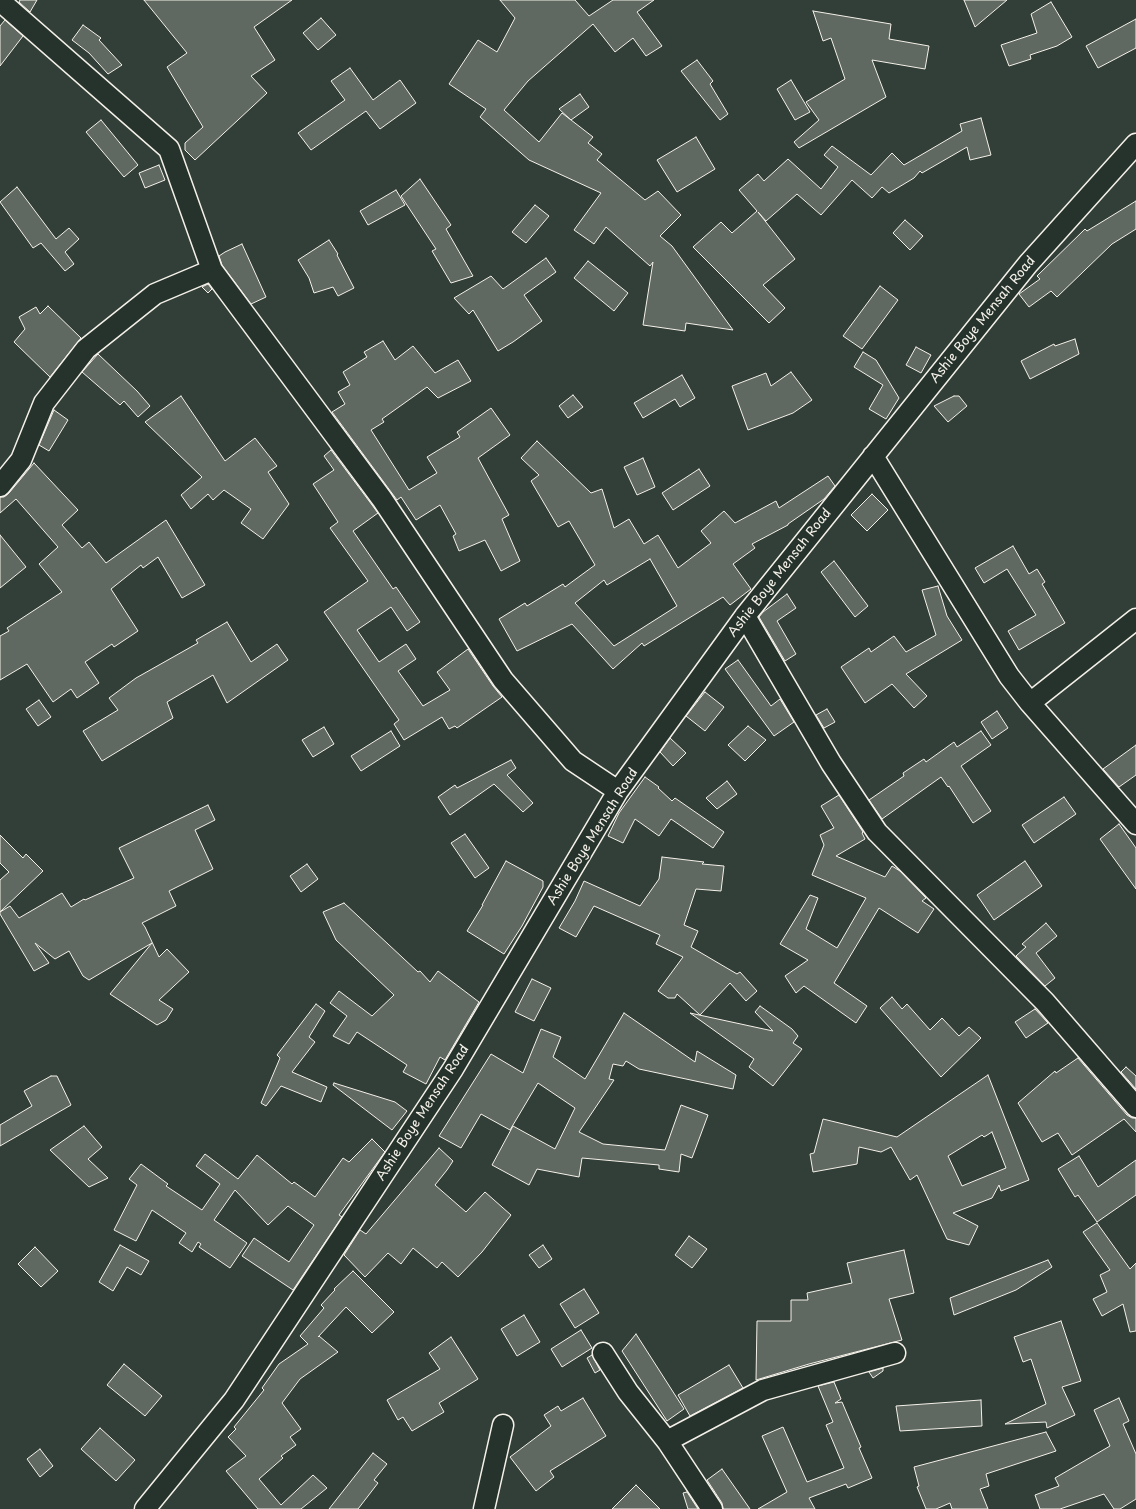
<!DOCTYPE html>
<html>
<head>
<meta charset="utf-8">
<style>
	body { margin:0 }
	canvas { display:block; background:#323e38 }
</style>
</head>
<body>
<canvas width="1136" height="1509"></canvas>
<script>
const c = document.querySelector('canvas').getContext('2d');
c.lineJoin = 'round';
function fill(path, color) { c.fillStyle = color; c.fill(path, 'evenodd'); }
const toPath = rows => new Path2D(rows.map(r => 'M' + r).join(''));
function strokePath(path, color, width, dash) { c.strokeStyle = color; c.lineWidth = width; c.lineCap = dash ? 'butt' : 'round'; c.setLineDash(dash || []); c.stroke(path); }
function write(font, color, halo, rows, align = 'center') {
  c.font = font + ' "Playpen Sans",sans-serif'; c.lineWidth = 3; c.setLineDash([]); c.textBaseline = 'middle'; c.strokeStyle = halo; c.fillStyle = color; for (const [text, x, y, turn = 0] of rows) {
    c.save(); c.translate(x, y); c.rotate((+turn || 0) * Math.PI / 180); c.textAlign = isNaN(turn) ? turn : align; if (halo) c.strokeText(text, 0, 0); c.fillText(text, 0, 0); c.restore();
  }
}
const building = toPath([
	[20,0,37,0,30,12,19,2,20,0],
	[144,0,292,0,254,27,275,60,251,76,267,93,195,160,185,150,185,143,203,127,167,67,187,53,144,0],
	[500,0,575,0,589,16,613,0,654,0,637,12,662,46,646,56,633,38,615,52,593,24,528,81,504,110,539,142,562,113,593,137,588,143,602,154,597,160,645,200,658,191,681,215,660,236,672,246,733,330,686,323,685,331,643,325,653,262,650,266,606,227,594,244,574,230,601,193,529,160,480,117,486,109,449,84,478,40,497,52,515,18,500,0],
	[964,0,1007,0,975,27,964,0],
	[1051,2,1072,37,1057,46,1030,55,1031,59,1009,66,1001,45,1037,33,1031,14,1051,2],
	[813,11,891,24,889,39,929,46,925,69,872,60,886,97,799,148,794,142,819,120,806,102,845,79,831,38,823,41,813,11],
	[321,18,336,35,318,50,303,33,321,18],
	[1136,19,1136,48,1098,68,1086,46,1136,19],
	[5,20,23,36,0,66,0,26,5,20],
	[83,25,101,38,99,40,122,65,108,74,89,53,72,40,83,25],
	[697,60,713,81,710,84,728,114,720,120,681,71,697,60],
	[350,68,373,100,400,80,416,103,380,129,366,111,311,150,298,133,345,100,331,81,350,68],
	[791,80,810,112,795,120,777,89,791,80],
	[580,94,589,107,571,120,559,109,580,94],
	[981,118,991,155,970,160,967,147,922,173,920,171,914,178,889,193,882,187,872,198,852,180,821,215,797,194,766,221,758,212,795,259,763,285,785,308,769,323,693,247,721,222,732,233,757,211,739,190,758,174,764,181,788,159,821,189,838,167,824,155,832,146,871,175,892,153,904,165,962,131,960,124,981,118],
	[101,120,138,165,124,177,86,132,101,120],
	[696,137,715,169,677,192,657,160,696,137],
	[159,165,165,180,145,188,139,173,159,165],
	[420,179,451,225,446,229,473,276,451,283,432,251,436,249,401,196,420,179],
	[17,187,56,239,69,228,79,239,65,252,74,264,65,271,41,243,33,248,0,202,17,187],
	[396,190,405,205,368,225,360,211,396,190],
	[1136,201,1136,229,1112,244,1057,297,1051,291,1029,307,1019,294,1040,279,1037,276,1085,229,1087,231,1136,201],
	[535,205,549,216,526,243,512,232,535,205],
	[905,220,923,236,910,250,893,233,905,220],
	[329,240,338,254,337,255,354,288,338,296,333,287,314,293,309,278,298,260,329,240],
	[242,244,266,297,251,304,222,265,219,256,225,252,242,244],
	[546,258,556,272,524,295,542,321,513,342,498,351,473,310,469,314,454,298,491,276,503,289,546,258],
	[588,261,628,293,614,311,574,278,588,261],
	[208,284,212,289,208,293,202,287,208,284],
	[880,286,898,300,862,349,843,336,880,286],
	[48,306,81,338,50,377,14,342,25,329,19,317,36,307,40,314,48,306],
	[1075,339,1079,354,1030,379,1021,361,1054,344,1055,346,1075,339],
	[383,341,395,360,413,346,435,373,458,360,471,381,438,398,427,387,382,419,384,422,371,430,409,490,437,473,427,457,460,437,457,432,491,408,510,435,478,458,509,515,502,519,520,561,501,571,485,540,459,551,453,536,456,534,440,505,416,520,401,497,397,500,335,416,332,412,345,404,338,392,350,385,343,372,367,357,364,352,383,341],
	[916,347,931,355,921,373,906,365,916,347],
	[863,352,876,360,899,398,886,419,869,409,883,385,854,367,863,352],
	[98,354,137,391,150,406,138,417,124,401,120,405,82,372,98,354],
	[791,372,812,400,793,413,748,430,732,386,766,373,771,386,791,372],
	[682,375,695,398,680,407,675,399,643,418,634,403,682,375],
	[573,395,583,407,568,418,559,406,573,395],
	[181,396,225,461,255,438,277,466,268,472,289,504,263,539,241,523,251,509,224,490,213,500,208,494,191,509,181,495,202,477,145,422,181,396],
	[954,396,959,396,967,406,948,422,934,406,954,396],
	[54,410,68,420,49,451,39,445,54,410],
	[537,441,591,493,602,489,614,528,629,519,644,544,658,535,678,568,711,543,701,531,724,511,735,523,776,501,779,508,828,476,835,486,824,499,788,524,788,525,752,544,755,548,733,564,751,589,730,605,723,597,644,646,642,643,613,669,572,624,517,651,499,619,525,603,527,606,563,584,565,587,595,565,569,521,558,527,531,481,539,475,521,458,537,441],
	[650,559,677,606,614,646,575,603,604,580,607,585,650,559],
	[331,450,378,513,353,531,393,589,396,587,420,622,407,631,391,607,357,630,379,662,406,644,416,659,398,671,423,706,450,690,437,672,468,649,493,686,502,697,457,728,455,726,449,729,442,717,404,740,394,724,399,720,324,612,368,581,330,528,338,522,313,484,334,470,324,456,331,450],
	[643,458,655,487,637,495,624,467,643,458],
	[34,463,78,510,62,525,82,548,89,542,106,563,166,520,205,585,182,598,158,557,143,568,141,565,111,589,138,631,114,647,112,644,85,662,99,683,77,698,71,689,53,702,27,664,0,680,0,636,9,631,7,628,62,592,39,564,58,547,16,499,0,513,0,497,4,497,9,493,34,463],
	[699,469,710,486,673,510,662,493,699,469],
	[872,494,888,510,867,531,851,515,872,494],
	[0,535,26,567,0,588,0,535],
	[1013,546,1029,574,1037,569,1045,582,1042,584,1065,623,1019,650,1008,631,1036,615,1007,569,984,583,975,568,1013,546],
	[834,561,868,606,855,617,821,572,834,561],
	[938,586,947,616,962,640,906,674,927,696,914,708,892,684,865,703,841,667,869,648,871,652,894,636,906,652,936,635,922,590,938,586],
	[787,594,796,608,777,621,796,654,785,661,759,617,763,612,787,594],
	[227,622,251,662,277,644,288,660,227,703,213,675,167,702,173,718,102,761,83,731,118,710,109,698,136,678,198,643,196,640,227,622],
	[738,660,771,706,780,699,794,722,774,736,725,669,738,660],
	[705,692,724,707,705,731,686,716,705,692],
	[39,700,51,717,38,726,26,709,39,700],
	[827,709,835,722,824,728,816,715,827,709],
	[997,711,1008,728,992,739,981,722,997,711],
	[748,726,766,740,745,761,728,745,748,726],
	[324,727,334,744,313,757,302,740,324,727],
	[391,731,400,746,361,771,351,756,391,731],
	[981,731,991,745,961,766,991,811,973,823,949,786,948,787,941,777,882,819,869,800,904,776,903,773,924,759,926,762,954,742,957,747,981,731],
	[670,738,686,753,673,766,660,752,670,738],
	[1136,745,1136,775,1119,787,1103,769,1136,745],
	[511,760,516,768,507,775,533,803,523,812,494,784,450,815,438,797,455,785,457,788,511,760],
	[645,777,659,787,658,788,672,801,675,798,724,832,713,848,671,819,659,836,635,819,623,843,608,836,619,813,645,777],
	[727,781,737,794,717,809,706,798,727,781],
	[839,795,863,832,862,833,865,839,836,856,885,877,892,866,900,871,926,898,922,901,934,909,918,933,879,908,834,983,867,1006,856,1023,804,986,796,993,785,976,808,960,780,944,810,895,818,898,806,929,837,948,866,898,812,875,824,845,820,835,834,828,821,806,839,795],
	[1064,797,1076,814,1034,843,1022,825,1064,797],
	[208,805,215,820,195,830,213,869,169,891,176,906,142,923,145,927,159,957,167,949,189,972,159,1000,173,1009,166,1020,157,1025,110,994,152,943,89,980,83,976,69,951,55,959,35,943,49,963,34,971,0,914,0,880,9,872,0,863,0,835,23,858,26,854,43,871,0,912,10,906,19,918,62,893,71,907,84,899,85,900,134,878,119,848,208,805],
	[1119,824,1136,848,1136,889,1100,839,1119,824],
	[465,834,489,868,475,878,451,843,465,834],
	[662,857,704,862,702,864,724,866,721,891,696,889,684,925,698,931,691,947,737,974,740,972,757,991,746,1001,730,983,700,1015,677,994,675,998,668,998,658,991,683,957,656,944,660,935,594,906,576,937,559,928,575,901,584,881,640,906,659,879,662,857],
	[506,861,543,881,543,887,522,926,504,954,467,931,483,905,482,905,506,861],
	[1025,861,1042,886,994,920,977,895,1025,861],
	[307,864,318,879,301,892,290,876,307,864],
	[344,903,418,972,420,971,430,982,438,971,479,1002,445,1060,440,1057,426,1084,403,1072,407,1065,357,1032,349,1044,333,1036,347,1016,330,1003,339,991,372,1016,394,995,336,940,323,912,344,903],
	[1046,923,1057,936,1036,953,1055,978,1045,986,1016,956,1026,947,1022,944,1046,923],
	[532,979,551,988,534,1021,515,1012,532,979],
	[892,997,902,1009,907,1004,930,1030,942,1018,959,1036,969,1027,981,1038,941,1077,880,1008,892,997],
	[316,1004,325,1011,309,1037,315,1042,292,1072,327,1087,321,1102,281,1086,266,1106,261,1103,280,1058,277,1055,316,1004],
	[760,1006,792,1029,798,1036,793,1043,802,1049,773,1086,749,1067,754,1059,690,1013,773,1031,755,1012,760,1006],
	[1035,1009,1048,1023,1026,1038,1015,1022,1035,1009],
	[624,1013,695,1062,697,1051,736,1075,733,1089,639,1069,626,1061,623,1066,613,1064,609,1079,614,1080,579,1132,603,1144,665,1150,681,1105,708,1115,692,1158,681,1154,679,1172,659,1169,659,1165,582,1158,579,1177,537,1169,529,1185,492,1165,513,1126,555,1149,575,1108,538,1083,510,1130,481,1114,461,1148,439,1136,491,1054,523,1073,541,1029,561,1037,553,1057,585,1079,624,1013],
	[1078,1058,1127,1115,1132,1118,1136,1118,1136,1132,1124,1119,1072,1155,1058,1133,1042,1142,1018,1103,1055,1071,1056,1073,1078,1058],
	[1126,1067,1136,1076,1136,1089,1121,1072,1126,1067],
	[988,1075,1029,1180,1001,1191,999,1185,992,1198,953,1213,978,1226,969,1245,947,1239,917,1175,910,1180,891,1147,881,1152,859,1147,857,1164,813,1172,810,1154,814,1153,823,1119,897,1137,988,1075],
	[992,1132,1006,1168,962,1186,948,1156,982,1135,984,1137,992,1132],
	[51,1076,57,1076,71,1105,0,1146,0,1125,32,1106,24,1091,51,1076],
	[334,1083,395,1102,407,1111,392,1130,333,1085,334,1083],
	[84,1126,102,1147,88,1159,108,1178,89,1187,50,1150,84,1126],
	[372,1139,385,1152,339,1215,342,1217,293,1290,242,1256,254,1238,289,1262,314,1225,288,1206,268,1225,235,1190,214,1220,247,1243,230,1268,199,1247,201,1244,198,1242,192,1252,179,1243,186,1233,152,1210,136,1241,114,1230,137,1185,129,1179,141,1164,168,1184,166,1186,202,1210,220,1184,196,1166,205,1154,238,1179,257,1155,292,1184,294,1182,315,1197,343,1158,349,1162,372,1139],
	[439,1148,453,1161,447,1170,435,1185,466,1212,485,1192,511,1215,482,1252,458,1277,442,1262,437,1268,413,1248,401,1264,388,1253,365,1277,344,1255,360,1230,366,1234,439,1148],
	[1079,1156,1098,1187,1136,1160,1136,1195,1097,1222,1078,1195,1075,1197,1058,1169,1079,1156],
	[1097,1223,1130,1269,1136,1263,1136,1331,1130,1332,1123,1304,1102,1316,1093,1299,1107,1292,1100,1275,1110,1270,1083,1232,1097,1223],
	[689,1236,707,1249,692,1268,675,1255,689,1236],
	[120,1245,149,1261,141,1275,127,1267,113,1291,99,1282,120,1245],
	[543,1245,552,1259,539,1268,529,1255,543,1245],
	[35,1247,58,1271,41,1287,18,1264,35,1247],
	[904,1250,914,1293,889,1299,902,1340,809,1364,756,1380,757,1321,791,1321,791,1300,808,1300,807,1293,852,1283,847,1263,904,1250],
	[1048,1260,1052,1267,1016,1290,954,1315,950,1298,1048,1260],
	[353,1271,394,1312,372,1333,346,1307,318,1337,319,1336,338,1352,300,1379,282,1403,301,1429,290,1437,296,1445,281,1456,283,1458,259,1479,281,1505,313,1475,327,1488,301,1509,258,1509,226,1471,246,1456,228,1437,236,1429,234,1427,264,1390,262,1388,279,1364,308,1344,300,1336,324,1308,321,1305,335,1290,334,1289,353,1271],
	[584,1289,599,1313,575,1328,560,1304,584,1289],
	[524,1315,540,1342,517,1356,501,1329,524,1315],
	[1061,1321,1081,1381,1062,1387,1075,1415,1047,1428,1046,1422,1005,1424,1046,1404,1031,1359,1023,1362,1014,1337,1061,1321],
	[581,1330,592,1348,562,1367,551,1349,581,1330],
	[636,1334,684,1409,667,1421,622,1351,636,1334],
	[451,1337,478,1379,439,1403,444,1412,412,1431,403,1417,398,1420,387,1400,440,1369,429,1353,451,1337],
	[592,1355,600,1370,595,1373,587,1358,592,1355],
	[124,1364,162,1396,145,1416,107,1385,124,1364],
	[729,1365,743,1388,690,1416,678,1395,729,1365],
	[883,1368,883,1371,873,1378,869,1372,883,1368],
	[834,1382,841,1399,835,1403,842,1402,861,1447,859,1448,872,1478,848,1488,846,1484,809,1498,815,1509,758,1509,787,1492,762,1436,783,1427,807,1482,844,1468,826,1425,833,1422,818,1386,834,1382],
	[583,1398,606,1436,550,1471,554,1477,536,1491,510,1457,551,1426,544,1415,558,1406,561,1411,583,1398],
	[1119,1398,1129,1421,1123,1424,1136,1454,1136,1499,1120,1509,1114,1509,1104,1494,1060,1509,1040,1509,1035,1495,1059,1486,1055,1478,1110,1446,1094,1410,1119,1398],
	[981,1400,982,1426,900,1431,896,1406,981,1400],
	[100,1428,135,1460,116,1481,81,1449,100,1428],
	[1046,1432,1056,1451,986,1474,989,1486,980,1489,988,1509,952,1509,950,1503,936,1509,926,1509,917,1487,919,1486,914,1467,1046,1432],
	[40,1449,53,1466,40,1477,27,1459,40,1449],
	[373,1453,387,1464,374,1480,378,1483,358,1509,329,1509,373,1453],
	[722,1469,750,1509,723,1509,722,1503,707,1480,722,1469],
	[636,1485,660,1509,612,1509,636,1485],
	[687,1492,698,1509,688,1509,683,1493,687,1492]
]);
const minor = toPath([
	[0,1,169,149,212,270,382,499,503,680,573,761,618,791],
	[873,456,1009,676,1030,703,1136,619],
	[0,486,21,460,44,403,86,349,155,294,212,270],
	[745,616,831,763,877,832,1045,1002,1136,1107],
	[1030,703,1136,824],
	[603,1353,628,1392,667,1441,712,1509],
	[667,1441,763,1390,895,1353],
	[145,1509,234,1400,453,1069,618,791,745,616,1028,264,1136,144],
	[484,1509,503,1425]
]);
const streetNames = [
	["Ashie Boye Mensah Road",983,320,-51],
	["Ashie Boye Mensah Road",780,573,-52],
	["Ashie Boye Mensah Road",593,837,-58],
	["Ashie Boye Mensah Road",423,1113,-57]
];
fill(building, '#5f6861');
strokePath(building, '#f4f1e8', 1);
strokePath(minor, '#f4f1e8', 23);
strokePath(minor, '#26332d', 20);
write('13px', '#f4f1e8', '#26332d', streetNames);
</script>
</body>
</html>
